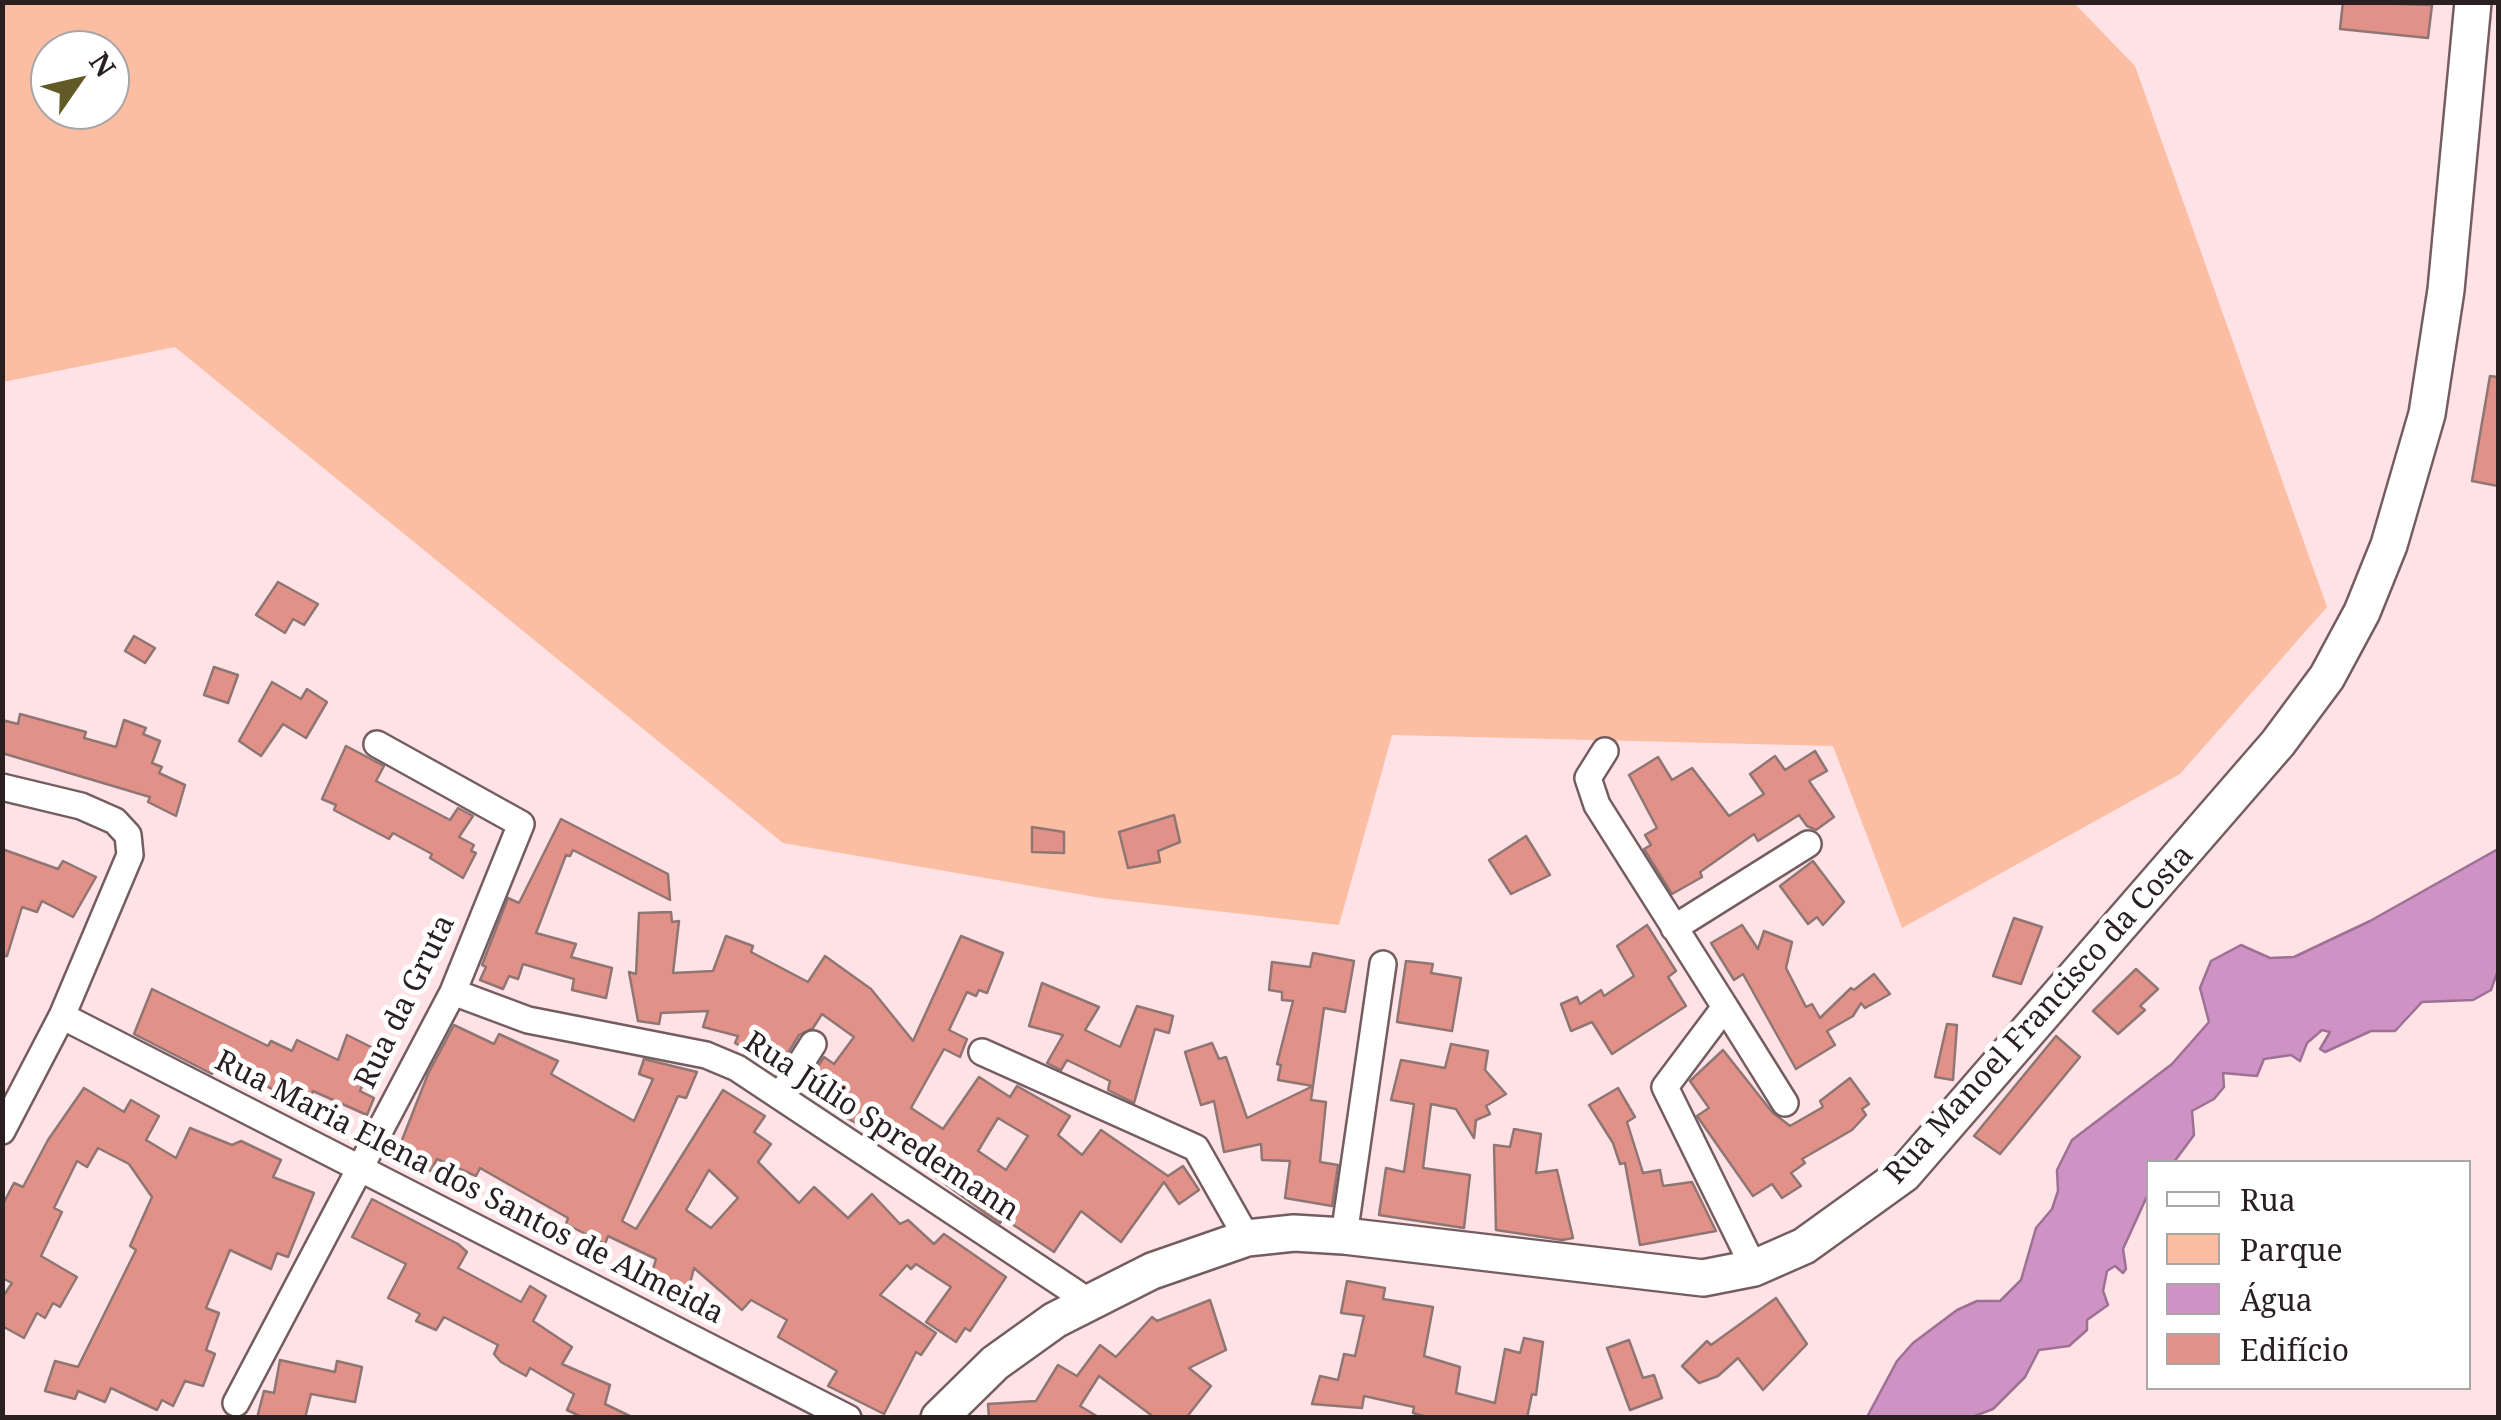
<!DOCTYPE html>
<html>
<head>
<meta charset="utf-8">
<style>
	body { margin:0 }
	#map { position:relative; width:2501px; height:1420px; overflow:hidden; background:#fee2e6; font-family:"Noto Serif",serif }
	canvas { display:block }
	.frame { position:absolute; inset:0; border:5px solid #2a2022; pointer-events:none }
	.legend { position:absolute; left:2146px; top:1160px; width:325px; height:230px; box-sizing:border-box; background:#fff; border:2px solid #aaa6a7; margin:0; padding:12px 18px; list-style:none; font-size:30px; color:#2a2022 }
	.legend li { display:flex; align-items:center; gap:20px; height:50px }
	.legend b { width:50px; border:2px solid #aaa6a7 }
	.north { position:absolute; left:30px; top:30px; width:100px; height:100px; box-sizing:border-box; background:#fff; border:2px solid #aaa6a7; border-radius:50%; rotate:56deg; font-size:28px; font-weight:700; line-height:40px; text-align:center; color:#2a2022 }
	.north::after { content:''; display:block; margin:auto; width:35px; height:45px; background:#625a26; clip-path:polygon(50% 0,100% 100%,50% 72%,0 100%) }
</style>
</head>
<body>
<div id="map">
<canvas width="2501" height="1420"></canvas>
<div class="frame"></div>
<ul class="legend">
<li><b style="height:12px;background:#fff"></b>Rua</li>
<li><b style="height:28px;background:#fbbea3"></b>Parque</li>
<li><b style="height:28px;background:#ce92c5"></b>Água</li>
<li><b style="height:28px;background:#e29188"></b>Edifício</li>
</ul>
<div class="north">N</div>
</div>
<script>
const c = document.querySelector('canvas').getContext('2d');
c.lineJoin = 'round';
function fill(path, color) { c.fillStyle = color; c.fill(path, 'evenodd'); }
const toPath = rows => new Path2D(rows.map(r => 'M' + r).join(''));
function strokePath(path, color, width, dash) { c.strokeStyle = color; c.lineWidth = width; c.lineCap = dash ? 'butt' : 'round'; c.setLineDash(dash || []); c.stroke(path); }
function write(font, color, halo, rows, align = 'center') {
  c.font = font + ' "Noto Serif",serif'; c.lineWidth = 10; c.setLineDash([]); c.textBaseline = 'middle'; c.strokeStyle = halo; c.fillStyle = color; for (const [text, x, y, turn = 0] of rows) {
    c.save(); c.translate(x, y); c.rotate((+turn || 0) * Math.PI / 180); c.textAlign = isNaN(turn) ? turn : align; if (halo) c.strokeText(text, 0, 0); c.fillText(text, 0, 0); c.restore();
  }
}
const green = toPath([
	[3,3,2074,3,2135,66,2327,607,2180,774,1902,928,1833,746,1392,735,1339,925,1101,898,783,843,175,347,3,382],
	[50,50,110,50,110,110,50,110]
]);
const water = toPath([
	[2498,849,2498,970,2491,990,2473,1000,2422,1002,2395,1031,2371,1031,2325,1052,2320,1049,2330,1032,2322,1030,2307,1043,2300,1061,2291,1055,2264,1059,2257,1076,2223,1073,2224,1087,2214,1099,2192,1111,2194,1135,2174,1162,2148,1162,2148,1194,2123,1249,2126,1269,2123,1273,2115,1266,2107,1271,2103,1291,2108,1305,2087,1320,2087,1330,2069,1346,2039,1350,2025,1377,1993,1409,1972,1417,1867,1417,1897,1361,1913,1343,1957,1310,1977,1301,2000,1301,2021,1280,2036,1228,2052,1209,2058,1191,2057,1170,2072,1140,2172,1064,2209,1022,2200,988,2211,961,2241,945,2270,958,2294,957,2370,921,2498,849]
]);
const building = toPath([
	[2343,2,2432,5,2428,38,2340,29,2343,2],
	[2490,376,2498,377,2498,486,2472,481,2490,376],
	[278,582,318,604,304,625,293,619,285,633,256,615,278,582],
	[134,636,155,648,145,663,125,651,134,636],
	[214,667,238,675,228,703,204,695,214,667],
	[272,682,301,699,307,689,327,702,306,738,283,724,261,756,239,741,272,682],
	[20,714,86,732,84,738,116,747,124,720,146,728,143,734,160,741,152,763,162,767,159,773,185,785,176,816,148,802,150,797,2,753,2,720,18,724,20,714],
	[346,746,384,766,376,781,450,820,458,808,473,816,459,837,474,845,471,851,476,853,463,878,430,858,432,854,393,833,389,839,334,810,336,805,322,799,346,746],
	[1815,751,1827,771,1809,781,1834,817,1816,830,1807,826,1799,815,1758,841,1754,834,1700,872,1702,877,1672,894,1644,849,1651,845,1645,835,1657,828,1629,775,1658,757,1672,780,1692,768,1729,816,1764,794,1750,774,1775,756,1785,770,1815,751],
	[1174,815,1180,842,1158,851,1160,862,1128,868,1119,832,1174,815],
	[561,819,668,874,670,900,573,850,570,856,566,855,536,933,576,944,571,957,612,968,606,998,572,990,574,979,523,964,518,979,509,976,503,989,480,980,486,967,482,965,508,898,519,903,561,819],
	[1032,827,1064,832,1064,853,1032,852,1032,827],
	[1526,836,1550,875,1511,894,1489,860,1526,836],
	[2,849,58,869,63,861,96,877,73,917,42,901,37,912,22,907,7,956,2,956,2,849],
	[1813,861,1844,902,1823,925,1817,917,1808,924,1780,886,1813,861],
	[671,912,672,922,679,921,673,973,713,971,726,936,753,946,751,952,808,982,825,956,871,989,913,1041,961,936,1003,953,987,993,979,990,976,996,967,992,949,1030,967,1039,960,1057,944,1049,911,1108,943,1129,979,1077,1010,1097,1017,1086,1070,1116,1058,1135,1082,1155,1101,1130,1168,1176,1183,1166,1199,1190,1179,1204,1164,1182,1121,1242,1081,1211,1054,1252,1003,1218,1000,1223,985,1213,880,1136,843,1116,846,1111,806,1085,824,1057,834,1064,854,1037,822,1014,813,1028,799,1035,779,1068,735,1043,738,1036,703,1027,708,1011,661,1013,659,1024,638,1021,629,972,636,974,639,913,671,912],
	[998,1118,1028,1136,1006,1170,978,1151,998,1118],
	[2014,918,2042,927,2021,984,1993,976,2014,918],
	[1647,925,1676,971,1668,977,1686,1006,1612,1054,1592,1022,1571,1031,1561,1004,1577,997,1580,1004,1601,990,1604,996,1634,976,1617,946,1647,925],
	[1742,925,1758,949,1764,931,1792,942,1786,968,1806,1007,1812,1004,1820,1018,1851,988,1854,990,1874,974,1890,994,1865,1008,1861,1003,1853,1016,1827,1031,1835,1045,1796,1069,1743,974,1734,980,1711,943,1742,925],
	[1313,953,1354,961,1345,1012,1324,1008,1313,1086,1278,1080,1281,1065,1277,1064,1293,1001,1282,1000,1282,992,1269,990,1272,962,1310,967,1313,953],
	[1406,961,1433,964,1431,973,1461,978,1452,1031,1397,1022,1406,961],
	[2136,969,2158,989,2140,1006,2145,1010,2118,1034,2093,1011,2136,969],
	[1042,983,1099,1007,1085,1030,1120,1047,1137,1006,1173,1016,1169,1033,1155,1029,1134,1103,1108,1090,1110,1081,1067,1060,1061,1070,1047,1063,1063,1035,1029,1026,1042,983],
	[152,989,268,1046,271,1041,292,1051,297,1040,338,1060,347,1035,377,1050,360,1091,374,1098,367,1115,313,1091,306,1107,219,1061,212,1074,134,1034,152,989],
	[1947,1024,1957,1025,1953,1080,1935,1077,1947,1024],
	[454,1025,494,1044,499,1034,558,1061,551,1074,634,1121,653,1079,639,1074,644,1059,697,1072,686,1098,678,1096,622,1221,636,1229,723,1090,765,1116,754,1132,771,1144,758,1162,799,1203,814,1187,848,1218,872,1194,900,1224,908,1220,934,1244,944,1234,1006,1277,970,1331,965,1328,956,1342,926,1322,951,1287,916,1264,911,1269,907,1265,880,1295,936,1333,921,1355,916,1352,884,1414,828,1386,837,1371,778,1337,787,1320,751,1300,742,1310,694,1268,688,1291,670,1292,669,1298,647,1290,656,1259,608,1236,605,1244,566,1224,568,1218,480,1168,476,1176,437,1159,431,1171,402,1157,406,1148,400,1145,428,1074,454,1025],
	[709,1170,738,1198,711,1228,686,1210,709,1170],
	[2056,1036,2080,1057,2000,1154,1974,1136,2056,1036],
	[1212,1043,1219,1059,1226,1057,1247,1118,1313,1086,1311,1100,1326,1102,1320,1162,1338,1165,1332,1206,1285,1198,1290,1161,1262,1160,1261,1144,1224,1152,1214,1101,1201,1105,1185,1052,1212,1043],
	[1451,1044,1488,1051,1485,1070,1506,1094,1486,1106,1490,1114,1476,1120,1474,1138,1456,1109,1431,1104,1423,1168,1470,1175,1464,1228,1379,1215,1386,1168,1404,1172,1414,1104,1391,1100,1401,1060,1445,1068,1451,1044],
	[1723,1050,1772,1112,1790,1126,1823,1107,1820,1101,1850,1078,1869,1104,1862,1109,1866,1115,1852,1130,1802,1159,1805,1163,1791,1173,1801,1186,1782,1198,1772,1184,1753,1196,1697,1116,1709,1108,1690,1081,1723,1050],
	[84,1088,124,1112,131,1100,159,1116,146,1140,176,1158,190,1128,232,1145,241,1141,281,1160,273,1177,314,1193,288,1257,277,1253,271,1269,230,1250,206,1308,219,1313,206,1350,215,1354,203,1386,185,1381,173,1406,162,1400,157,1410,111,1388,105,1402,78,1391,75,1399,45,1391,55,1361,78,1367,136,1250,130,1246,152,1197,129,1164,98,1148,87,1167,77,1161,54,1208,62,1212,41,1256,77,1277,60,1307,53,1303,45,1318,37,1313,24,1338,2,1326,2,1298,12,1283,2,1278,2,1206,14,1183,23,1187,48,1140,84,1088],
	[1618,1088,1635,1117,1627,1122,1643,1173,1660,1170,1663,1186,1692,1182,1716,1231,1640,1245,1625,1163,1620,1164,1613,1143,1589,1105,1618,1088],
	[1514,1129,1541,1134,1536,1173,1557,1170,1573,1238,1562,1240,1496,1230,1494,1145,1510,1147,1514,1129],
	[372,1199,458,1244,467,1252,458,1268,521,1302,530,1286,546,1296,533,1321,572,1347,562,1364,610,1385,605,1404,634,1418,584,1418,567,1410,574,1394,530,1368,526,1376,501,1362,494,1354,498,1345,444,1317,436,1330,416,1321,420,1314,388,1298,406,1264,352,1237,372,1199],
	[1347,1281,1385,1288,1383,1299,1433,1307,1424,1356,1460,1367,1456,1393,1495,1403,1505,1349,1520,1353,1524,1338,1543,1342,1536,1395,1532,1394,1527,1418,1430,1418,1413,1413,1414,1407,1364,1396,1362,1408,1312,1404,1320,1376,1338,1380,1344,1354,1355,1356,1364,1316,1341,1313,1347,1281],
	[1776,1298,1807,1344,1763,1390,1738,1358,1718,1376,1699,1383,1682,1366,1707,1341,1711,1345,1776,1298],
	[1210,1300,1226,1350,1189,1368,1211,1386,1186,1418,1155,1418,1099,1376,1080,1406,1100,1418,989,1418,988,1404,1036,1401,1058,1365,1077,1376,1100,1345,1116,1357,1152,1317,1157,1321,1210,1300],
	[1629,1340,1643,1378,1654,1375,1662,1398,1630,1410,1607,1348,1629,1340],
	[280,1360,335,1372,337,1361,362,1367,355,1402,311,1394,305,1418,257,1418,264,1391,274,1393,280,1360]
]);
const minor = toPath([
	[1605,751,1588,778,1597,805,1725,1007,1665,1087,1754,1268],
	[2,787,81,806,115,821,128,835,130,855,62,1016,2,1131],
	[1674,928,1808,844],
	[453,992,528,1020,706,1055,737,1068,1088,1301],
	[1725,1007,1785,1103],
	[62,1016,848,1418],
	[982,1052,1196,1148,1247,1238],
	[780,1096,813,1044],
	[1344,1236,1383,964],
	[236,1403,453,992,521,824,377,744]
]);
const secondary = toPath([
	[939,1418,995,1363,1055,1320,1152,1271,1247,1238,1294,1233,1344,1236,1703,1278,1754,1268,1804,1246,1904,1174,2278,743,2327,677,2362,612,2389,545,2427,414,2446,290,2473,2]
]);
const streetNames = [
	["Rua da Gruta",406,1002,-64],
	["Rua Manoel Francisco da Costa",2040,1015,-48],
	["Rua Júlio Spredemann",881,1127,33],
	["Rua Maria Elena dos Santos de Almeida",469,1188,27]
];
fill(green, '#fbbea3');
fill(water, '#ce92c5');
strokePath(water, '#9d7094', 2.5);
fill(building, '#e29188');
strokePath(building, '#8f7673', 2.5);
strokePath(minor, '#745d60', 30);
strokePath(secondary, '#745d60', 40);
strokePath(minor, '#fff', 25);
strokePath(secondary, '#fff', 35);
write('30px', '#2a2022', '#fff', streetNames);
</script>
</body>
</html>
